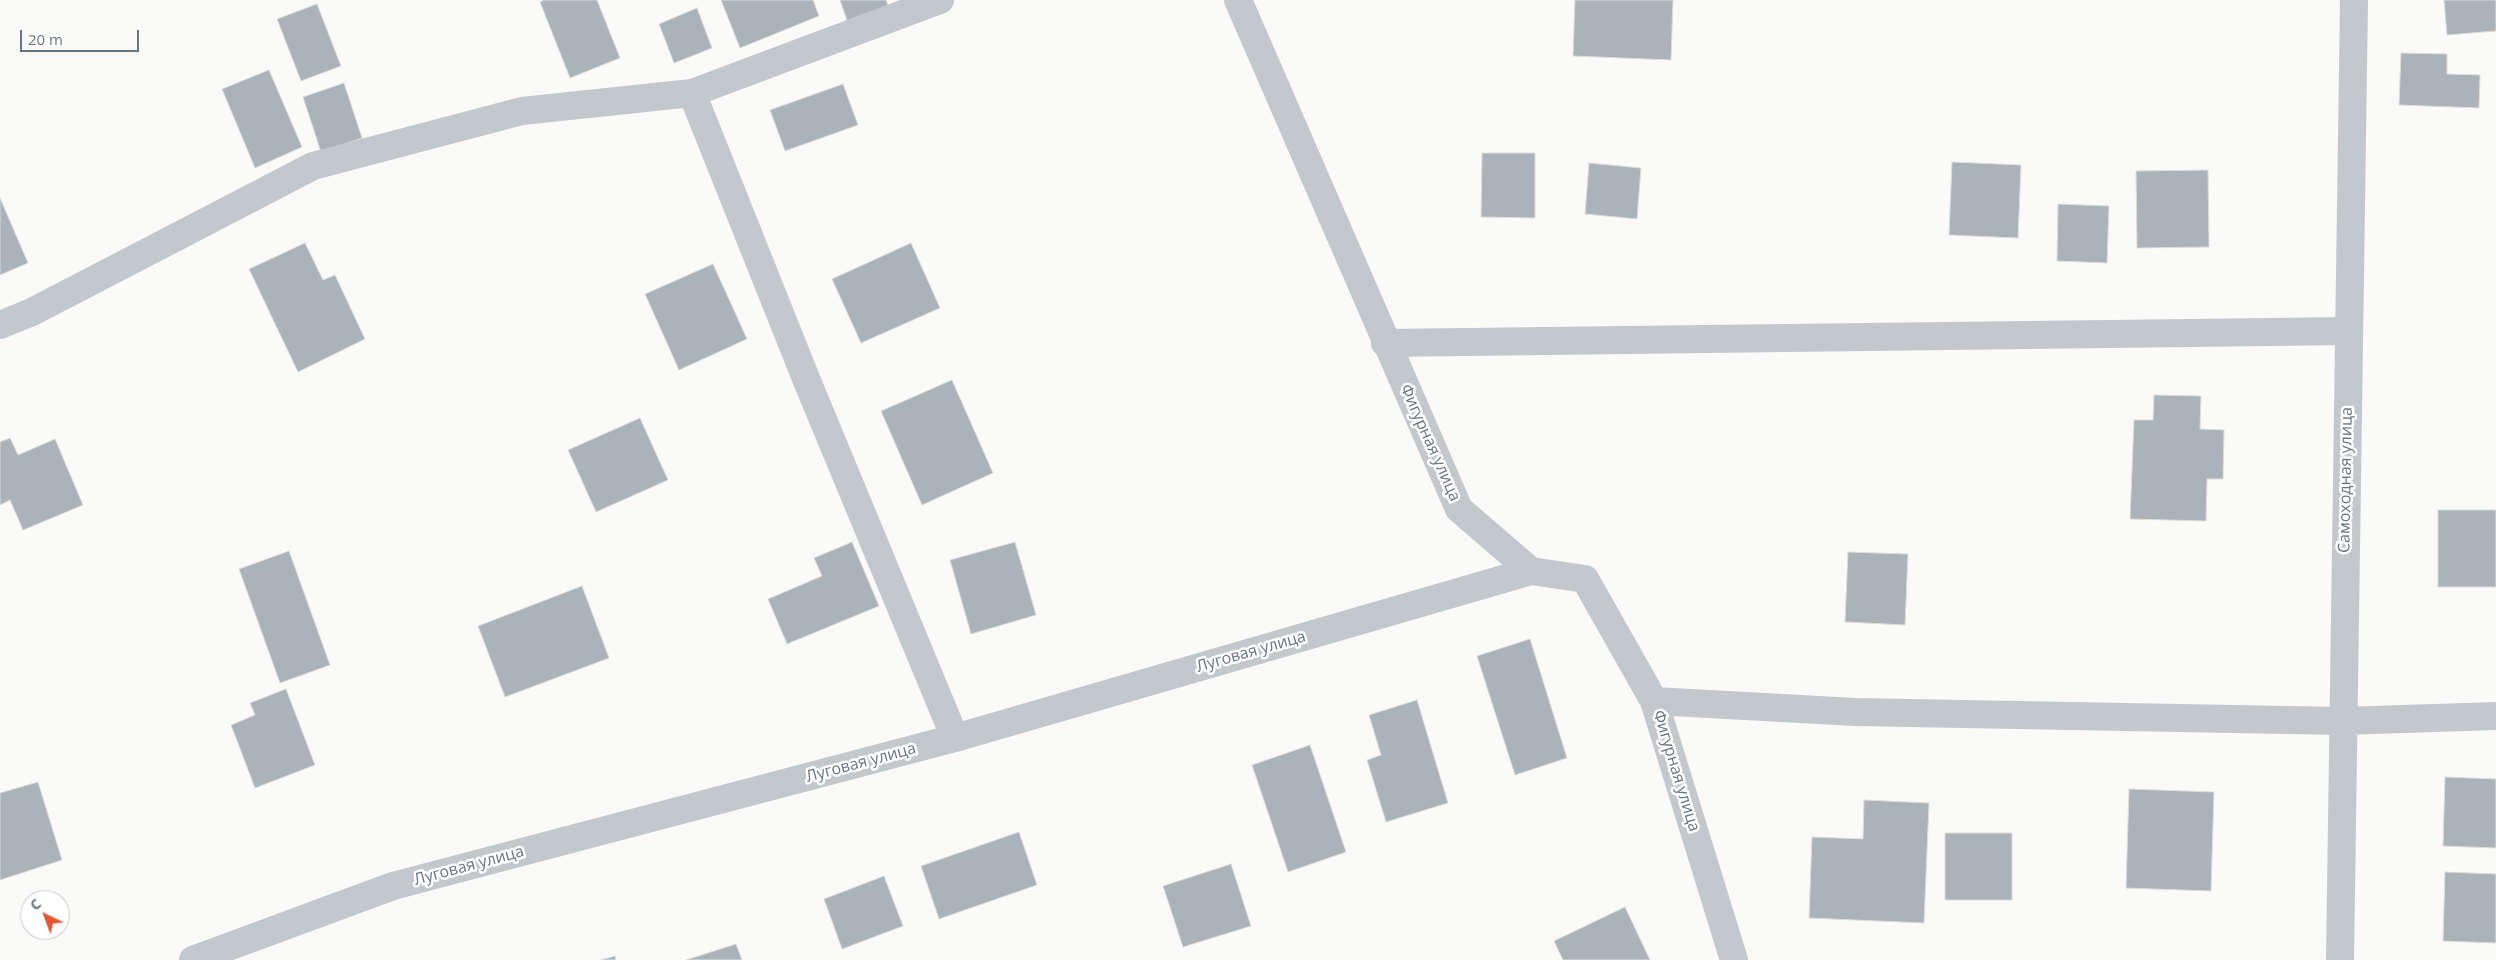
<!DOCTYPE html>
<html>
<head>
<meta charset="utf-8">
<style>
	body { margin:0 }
	#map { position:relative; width:2496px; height:960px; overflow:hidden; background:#fafaf8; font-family:"Open Sans",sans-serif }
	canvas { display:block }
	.north { position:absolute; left:20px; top:890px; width:50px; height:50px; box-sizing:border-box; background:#fff; border:1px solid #c1c8cd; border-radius:50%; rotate:318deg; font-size:14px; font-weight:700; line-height:20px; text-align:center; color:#657683 }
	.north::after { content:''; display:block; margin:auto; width:18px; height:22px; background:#e4572e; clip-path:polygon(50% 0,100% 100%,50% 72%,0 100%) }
	.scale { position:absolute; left:20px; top:30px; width:119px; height:22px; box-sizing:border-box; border:2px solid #657683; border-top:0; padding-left:6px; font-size:15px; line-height:18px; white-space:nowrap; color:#657683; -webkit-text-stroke:4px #fff; paint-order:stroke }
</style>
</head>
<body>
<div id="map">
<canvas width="2496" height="960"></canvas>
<div class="north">С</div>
<div class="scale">20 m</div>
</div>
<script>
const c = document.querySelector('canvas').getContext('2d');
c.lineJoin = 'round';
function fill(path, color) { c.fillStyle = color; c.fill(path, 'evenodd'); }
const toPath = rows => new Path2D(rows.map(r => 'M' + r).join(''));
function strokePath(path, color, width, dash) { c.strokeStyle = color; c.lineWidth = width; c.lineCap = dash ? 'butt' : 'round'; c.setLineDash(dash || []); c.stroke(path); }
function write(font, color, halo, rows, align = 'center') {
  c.font = font + ' "Open Sans",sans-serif'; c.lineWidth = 5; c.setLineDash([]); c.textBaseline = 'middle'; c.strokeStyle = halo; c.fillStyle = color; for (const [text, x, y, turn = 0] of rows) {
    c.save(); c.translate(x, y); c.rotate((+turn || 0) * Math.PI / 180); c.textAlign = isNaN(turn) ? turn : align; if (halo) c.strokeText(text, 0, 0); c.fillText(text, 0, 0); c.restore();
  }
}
const building = toPath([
	[544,0,597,0,620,58,570,78,540,2,544,0],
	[721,0,813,0,819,16,740,48,721,0],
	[840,0,886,0,891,13,850,29,840,0],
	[1575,0,1673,0,1671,60,1573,56,1575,0],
	[2444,0,2496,0,2496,31,2447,35,2444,0],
	[317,4,341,66,301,81,277,19,317,4],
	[697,8,712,48,674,63,659,24,697,8],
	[2401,53,2447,54,2447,74,2480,75,2479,108,2399,105,2401,53],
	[269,70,302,147,255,168,222,89,269,70],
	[344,83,362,138,321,152,303,97,344,83],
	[843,84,858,125,785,151,770,110,843,84],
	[1482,153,1535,153,1535,218,1481,217,1482,153],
	[1952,162,2021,165,2018,238,1949,235,1952,162],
	[1589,163,1641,168,1637,219,1585,214,1589,163],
	[2208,170,2209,247,2137,248,2136,171,2208,170],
	[0,198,28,263,0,275,0,198],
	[2058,204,2109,206,2107,263,2057,261,2058,204],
	[305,243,323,280,335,275,365,339,298,372,249,269,305,243],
	[911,243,940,308,861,343,832,279,911,243],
	[713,264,747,339,679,370,645,294,713,264],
	[952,380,993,473,922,505,881,411,952,380],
	[2154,395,2201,396,2200,429,2224,430,2223,479,2207,479,2206,521,2130,519,2134,420,2153,420,2154,395],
	[640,418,668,480,596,512,568,450,640,418],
	[10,438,18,455,55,439,83,505,23,530,10,500,0,505,0,442,10,438],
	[2438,510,2496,510,2496,587,2438,587,2438,510],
	[852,542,879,606,787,644,768,599,822,576,814,558,852,542],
	[1015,542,1036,615,971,634,950,560,1015,542],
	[289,551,330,665,280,683,239,569,289,551],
	[1848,552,1908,554,1905,625,1845,622,1848,552],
	[582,586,609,658,505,697,478,626,582,586],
	[1530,639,1567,758,1515,775,1477,656,1530,639],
	[286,689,315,765,255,788,231,725,255,715,250,703,286,689],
	[1417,700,1448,803,1386,822,1367,760,1381,755,1369,715,1417,700],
	[1310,745,1346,852,1288,872,1252,765,1310,745],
	[2445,777,2496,779,2496,848,2443,846,2445,777],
	[38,782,62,860,0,880,0,793,38,782],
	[2129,789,2214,792,2211,891,2126,888,2129,789],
	[1864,800,1929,803,1924,923,1809,918,1812,837,1863,839,1864,800],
	[1019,832,1037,885,939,919,921,866,1019,832],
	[1945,833,2012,833,2012,900,1945,900,1945,833],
	[1231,864,1251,926,1183,947,1163,886,1231,864],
	[2445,872,2496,874,2496,943,2443,941,2445,872],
	[884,876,903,926,842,949,824,899,884,876],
	[1625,907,1650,960,1563,960,1554,941,1625,907],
	[736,944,742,960,686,960,736,944],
	[615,956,616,960,601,960,615,956]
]);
const minor = toPath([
	[1238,0,1459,509,1531,571,1585,579,1654,701,1734,960],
	[692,93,807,381,955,738],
	[0,325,32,312,313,166,522,111,692,93,940,0],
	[1385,343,2349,331],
	[1654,701,1855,712,2342,721,2496,716],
	[193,960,393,886,955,738,1531,571],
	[2340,960,2354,0]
]);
const streetNames = [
	["Фигурная улица",1430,443,66],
	["Самоходная улица",2346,480,-89],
	["Луговая улица",1251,652,-16],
	["Луговая улица",861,763,-15],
	["Фигурная улица",1676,771,73],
	["Луговая улица",469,866,-15]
];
fill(building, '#aab3b9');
strokePath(building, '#dcdcda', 1);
strokePath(minor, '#c3c8cc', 28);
write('16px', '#657683', '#fff', streetNames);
</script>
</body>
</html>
